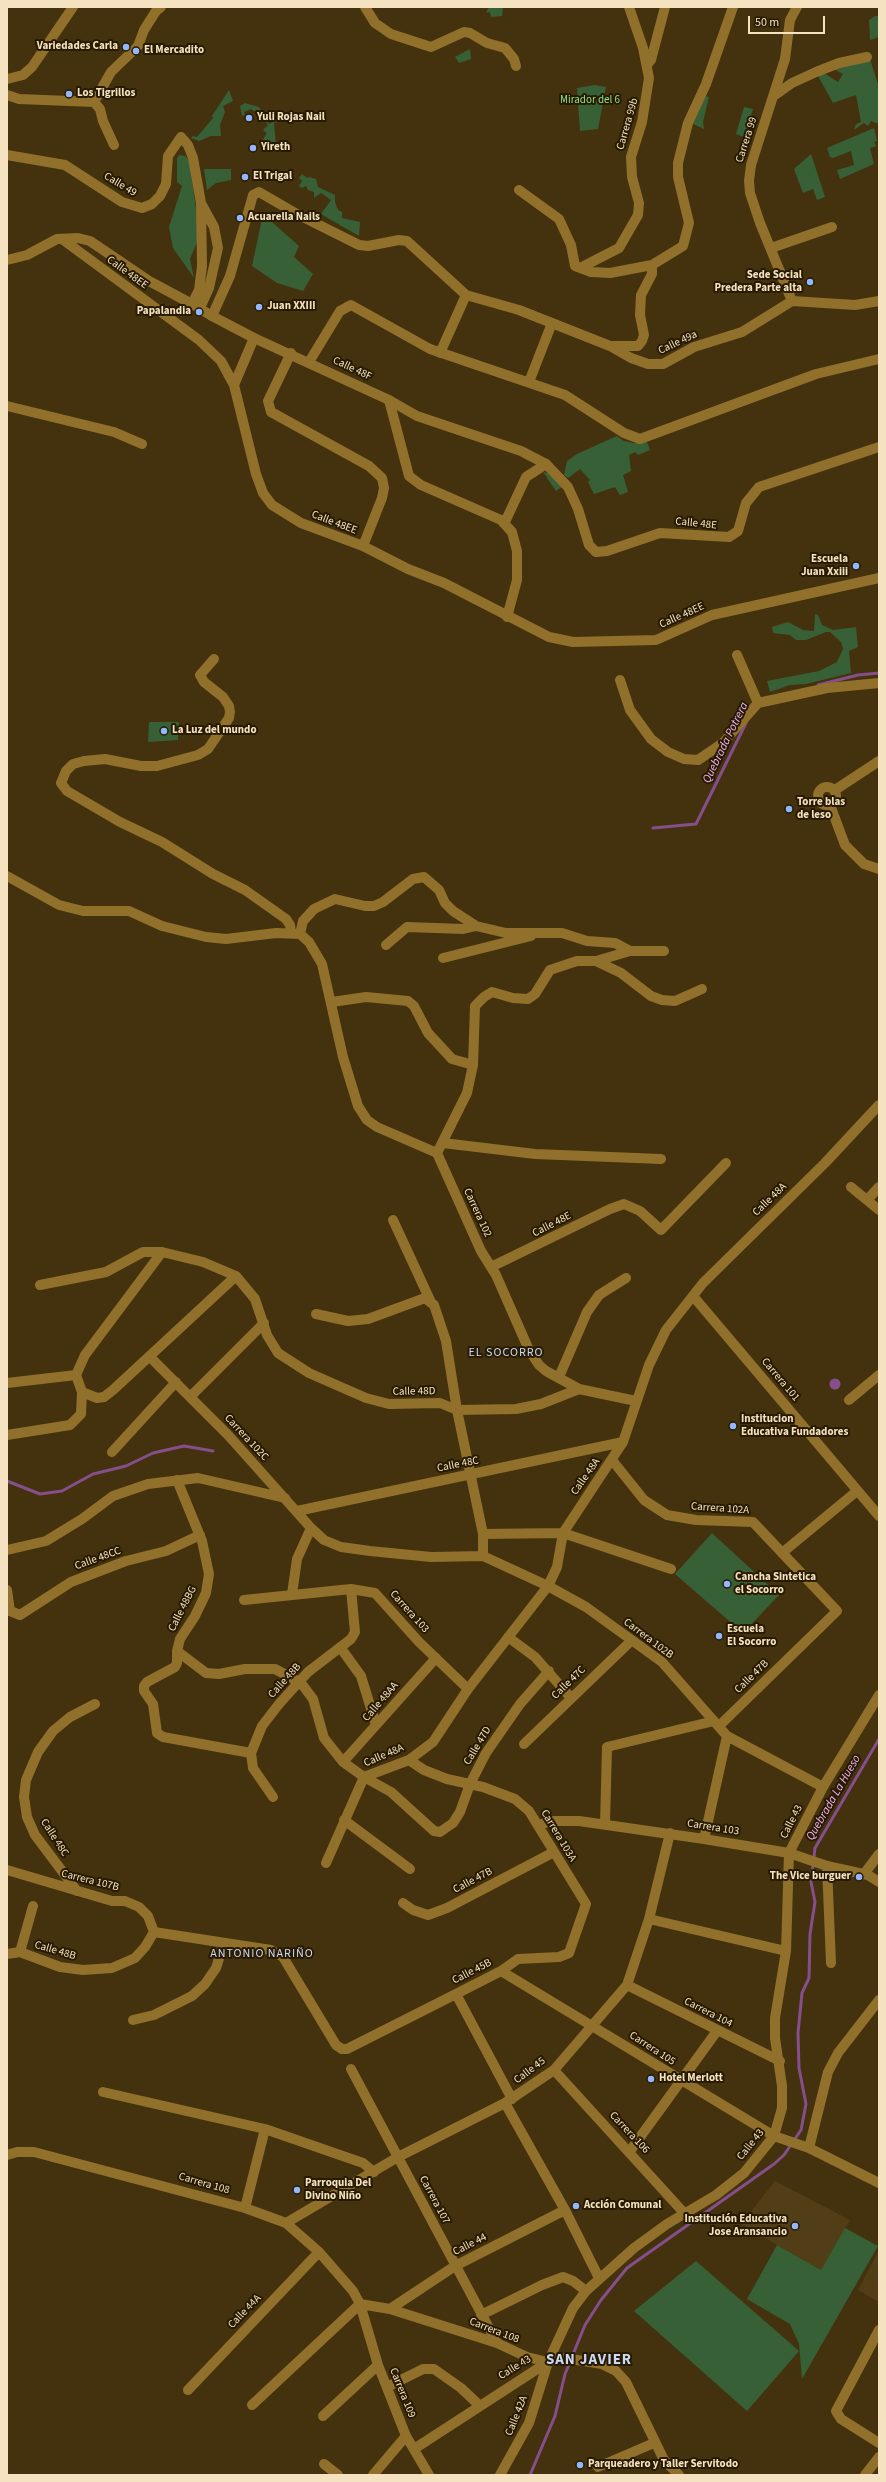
<!DOCTYPE html>
<html>
<head>
<meta charset="utf-8">
<style>
	body { margin:0 }
	#map { position:relative; width:886px; height:2482px; overflow:hidden; background:#43320d; font-family:"Source Sans 3",sans-serif }
	canvas { display:block }
	.frame { position:absolute; inset:0; border:8px solid #f4e2c1; pointer-events:none }
	.scale { position:absolute; left:748px; top:16px; width:77px; height:18px; box-sizing:border-box; border:2px solid #f4e2c1; border-top:0; padding-left:5px; font-size:12px; line-height:14px; white-space:nowrap; color:#f4e2c1; -webkit-text-stroke:3px #271a00; paint-order:stroke }
</style>
</head>
<body>
<div id="map">
<canvas width="886" height="2482"></canvas>
<div class="frame"></div>
<div class="scale">50 m</div>
</div>
<script>
const c = document.querySelector('canvas').getContext('2d');
c.lineJoin = 'round';
function fill(path, color) { c.fillStyle = color; c.fill(path, 'evenodd'); }
const toPath = rows => new Path2D(rows.map(r => 'M' + r).join(''));
function strokePath(path, color, width, dash) { c.strokeStyle = color; c.lineWidth = width; c.lineCap = dash ? 'butt' : 'round'; c.setLineDash(dash || []); c.stroke(path); }
function write(font, color, halo, rows, align = 'center') {
  c.font = font + ' "Source Sans 3",sans-serif'; c.lineWidth = 4; c.setLineDash([]); c.textBaseline = 'middle'; c.strokeStyle = halo; c.fillStyle = color; for (const [text, x, y, turn = 0] of rows) {
    c.save(); c.translate(x, y); c.rotate((+turn || 0) * Math.PI / 180); c.textAlign = isNaN(turn) ? turn : align; if (halo) c.strokeText(text, 0, 0); c.fillText(text, 0, 0); c.restore();
  }
}
const built = toPath([
	[775,2181,850,2220,821,2270,741,2224],
	[879,2250,879,2302,858,2290]
]);
const green = toPath([
	[489,7,503,7,502,16,491,17,490,12,486,13],
	[875,16,879,16,879,37,870,40,869,20],
	[470,49,471,59,459,63,455,57],
	[870,59,879,88,879,124,871,121,868,126,864,123,854,130,856,124,861,122,856,95,833,103,817,74,824,73,838,82,843,74,832,68],
	[595,85,606,87,598,129,580,131,577,88],
	[229,90,233,101,223,106,225,112,220,125,221,136,211,136,199,141,191,138,193,136,197,137,213,118,212,116],
	[705,96,709,97,703,122,704,129,693,124],
	[245,103,259,107,269,124,278,119,276,112,278,112,279,121,274,123,276,146,274,149,270,151,268,145,262,141,267,133,263,130,268,125,262,116,251,109,244,112,245,115,242,116,240,106],
	[744,107,753,109,744,137,736,134],
	[874,128,877,141,874,142,876,146,870,148,874,164,840,179,837,170,854,165,851,151,833,158,830,157,827,148],
	[811,154,825,197,817,200,813,189,803,193,794,169],
	[179,155,186,156,189,161,200,235,190,259,194,278,173,248,169,227,182,186,177,182,177,158],
	[204,169,231,169,231,180,216,183,207,190],
	[302,174,307,178,309,177,316,179,318,187,335,195,335,202,338,210,342,212,342,218,360,222,359,236,321,214,331,200,321,193,314,198,314,192,308,190,306,186,302,188,299,186,302,181,299,178],
	[263,214,299,246,294,257,313,274,303,291,277,283,252,266],
	[617,436,624,441,634,443,647,442,650,450,638,455,635,452,629,455,631,471,623,475,628,492,620,495,615,487,594,494,588,482,590,480,580,469,568,478,564,475,567,461,577,454],
	[543,472,548,473,562,487,556,491],
	[815,614,818,615,822,625,833,630,856,627,858,647,849,651,851,673,806,684,790,685,770,692,767,681,819,671,837,662,843,649,841,642,830,632,826,632,806,640,796,640,790,635,773,633,772,627,788,622,803,630,814,631],
	[149,722,179,722,178,740,148,742],
	[712,1533,779,1595,743,1633,675,1574],
	[845,2228,878,2246,802,2379,799,2344,790,2324,747,2299,777,2245,821,2270],
	[696,2261,799,2351,747,2411,634,2311]
]);
const water = toPath([
	'829.5 1384a5.5 5.5 0 1 1 11 0a5.5 5.5 0 1 1-11 0Z'
]);
const stream = toPath([
	[818,685,858,675,879,673],
	[653,828,696,824,746,723],
	[7,1481,40,1494,62,1491,93,1474,126,1466,153,1453,184,1446,213,1451],
	[530,2475,555,2416,565,2374,585,2325,601,2300,627,2268,774,2164,784,2155,801,2130,806,2104,799,2068,798,2033,802,1993,809,1978,810,1934,815,1902,811,1882,815,1848,879,1739]
]);
const street = toPath([
	[365,7,375,23,391,34,431,47,464,32,470,33,487,43,505,48,514,59,516,66],
	[647,65,651,60,665,7],
	[7,95,19,99,94,102,100,109,103,121,114,145],
	[775,95,792,83,816,72,839,63,867,57],
	[94,102,111,72,138,46,144,30,156,11,161,7],
	[519,190,559,219,571,245,575,266,591,272,610,273,652,265],
	[62,239,199,340,221,361,234,385,256,474,263,493,272,505,301,523,363,546,408,569,444,583,549,637,573,642,656,640,712,615,879,578],
	[771,248,832,227],
	[7,260,27,255,57,239,78,238,90,241,149,281,192,304],
	[580,268,619,248,638,215,639,203,632,177,631,157,642,122,649,78,643,48,629,7],
	[792,301,760,223,750,193,749,181,751,165,785,59,790,20,797,7],
	[212,316,230,276,253,195,259,192,297,214,359,245,368,246,399,240,407,241,466,295,519,310,610,346,631,358,648,364,663,364,694,347,742,332,792,301,855,305,879,301],
	[612,346,638,346,642,341,644,335,640,315,641,295,652,274,652,265,683,246,689,223,678,177,678,163,688,123,706,84,733,7],
	[291,353,268,401,271,412,369,466,382,478,384,488,382,498,363,546],
	[440,353,466,295],
	[309,362,340,311,351,305,430,349,565,395,624,433,640,439,816,374,879,359],
	[529,382,552,323],
	[234,385,254,338],
	[389,400,409,476,421,485,501,520,512,532,517,551,517,580,507,617],
	[7,406,114,432,142,444],
	[505,522,526,477,546,464],
	[596,552,607,551,660,533,729,537,738,531,746,503,759,487,879,447],
	[214,659,200,675,204,682,223,697,229,706,230,712,229,718,208,749,198,755,157,766,141,766,105,759,84,761,73,764,66,771,61,783,67,791,120,822,162,842,213,874,245,890,286,919,290,925,291,932],
	[620,680,630,710,651,739,668,752,684,759,698,760,723,743,758,703,737,655],
	[758,703,827,688,879,683],
	'818 796a9 9 0 1 1 18 0a9 9 0 1 1-18 0Z',
	[835,790,879,761],
	[830,805,845,845,864,864,879,869],
	[7,876,59,905,83,911,129,911,162,926,206,937,226,939,276,933,300,934,309,942,322,964,343,1057,358,1106,367,1120,377,1127,437,1153],
	[300,934,303,921,314,909,335,899,365,906,374,906,383,902,413,879,424,877,439,890,445,903,453,911,476,926,506,933,562,933,587,941,615,943,630,951,596,961],
	[386,945,407,927,463,929,476,926],
	[630,951,664,951],
	[443,958,531,936],
	[332,1002,366,997,408,1001,414,1006,428,1033,452,1059,473,1065],
	[443,1143,535,1154,661,1159],
	[851,1187,879,1210],
	[868,1199,879,1187],
	[393,1220,430,1300],
	[491,1267,610,1209,624,1204,640,1211,661,1230,726,1163],
	[236,1276,113,1390,104,1397,97,1398,82,1392,76,1375,85,1355,162,1252,203,1262,236,1276,255,1299,267,1335,278,1353,309,1373,366,1398,389,1404,440,1403,457,1410,516,1409,541,1404,579,1389],
	[40,1285,106,1272,143,1252,162,1252],
	[693,1296,879,1516],
	[316,1314,348,1321,368,1319,425,1298,434,1305,446,1341,457,1410,483,1534,483,1556],
	[150,1357,228,1435,311,1528,324,1540,341,1547,370,1551,431,1557,483,1556,548,1586,586,1607,662,1662,727,1736,823,1787],
	[559,1377,587,1312,599,1295,626,1278],
	[7,1383,76,1375],
	[190,1397,264,1323],
	[849,1400,879,1375],
	[636,1401,579,1389,546,1371,539,1365,529,1350,496,1275,481,1251,437,1153,467,1093,473,1065,475,1006,484,997,492,992,513,998,528,999,535,994,550,970,577,961,596,961,621,973,651,996,662,1000,675,1001,702,989],
	[7,1435,70,1425,81,1414,82,1392],
	[112,1452,176,1382],
	[612,1460,644,1500,667,1515,696,1520,753,1522,837,1611,719,1726],
	[177,1480,202,1541,209,1574,206,1593,195,1616,180,1639,177,1651,177,1663,175,1667,147,1682,144,1686,144,1691,153,1704,157,1733,163,1737,251,1753],
	[297,1511,623,1442],
	[483,1534,563,1533,671,1569],
	[7,1550,46,1541,82,1519,113,1496,148,1484,198,1478,285,1498],
	[782,1553,857,1491],
	[7,1590,10,1611,20,1615,71,1582,126,1561,166,1551,200,1535],
	[292,1594,297,1559,311,1528],
	[244,1600,351,1589,375,1593,419,1642,468,1689],
	[508,1637,535,1657,571,1698],
	[340,1647,361,1676,376,1725],
	[177,1651,206,1673,219,1674,245,1669,275,1669,301,1683,313,1699,324,1738,343,1762,364,1777,391,1792,434,1831,440,1832,453,1823,460,1812,470,1784,486,1753,520,1704,549,1671],
	[524,1744,632,1640],
	[343,1762,436,1658],
	[273,1797,253,1768,251,1753,262,1726,279,1704,308,1672,351,1639,355,1632,351,1589],
	[344,1820,410,1869],
	[605,1824,607,1747,714,1721],
	[538,1825,553,1821,579,1821,704,1839,789,1853,827,1866,868,1875,879,1882],
	[704,1839,727,1736],
	[326,1863,364,1777,409,1760,433,1742,468,1689,548,1586,557,1567,563,1533,623,1442,649,1365,666,1330,703,1283,825,1163,879,1105],
	[827,1866,831,1963],
	[7,1870,112,1901,125,1901,139,1907,148,1916,154,1932],
	[864,1874,879,1854],
	[77,1891,35,1835,27,1817,24,1797,26,1780,38,1752,53,1731,70,1717,95,1704],
	[403,1903,413,1910,428,1915,447,1908,554,1852],
	[649,1919,786,1951],
	[154,1932,271,1950,283,1957,336,2045,342,2049,347,2049,456,1994,501,1971,518,1959,559,1957,569,1953,586,1904,529,1811,515,1799,483,1787,447,1779,424,1770,409,1760],
	[20,1952,33,1906],
	[7,1954,20,1952,60,1967,83,1970,112,1968,135,1958,145,1947,154,1932],
	[501,1971,774,2136,809,2148,879,2183],
	[627,1985,780,2061],
	[456,1994,512,2099],
	[133,2020,154,2015,192,1996,205,1984,216,1968,224,1943],
	[351,2069,497,2343],
	[554,2070,685,2214],
	[103,2092,265,2129],
	[505,2103,565,2210,599,2278],
	[809,2148,828,2072,838,2053,879,2000],
	[630,2151,717,2031],
	[7,2155,17,2152,34,2152,245,2208,286,2223,319,2252,353,2291,360,2304,378,2365,406,2436,429,2475],
	[245,2208,265,2129,363,2163,374,2172],
	[286,2223,398,2157,505,2103,554,2070,627,1985,649,1919,670,1833],
	[390,2309,455,2266,565,2210],
	[481,2315,542,2285,563,2277,573,2281,586,2291],
	[879,2330,836,2411,841,2419,879,2443],
	[387,2387,423,2369,434,2369,461,2388,479,2405],
	[188,2390,319,2252],
	[252,2405,360,2304,390,2309,497,2343,527,2357,548,2362,565,2358,602,2364,616,2371,626,2382,664,2460,679,2475],
	[323,2416,378,2365],
	[414,2449,548,2362,573,2308,586,2291,634,2248,667,2224,716,2195,744,2173,774,2136,782,2108,782,2086,775,2038,775,2018,786,1951,789,1853,823,1787,879,1695],
	[324,2464,338,2475],
	[598,2467,654,2443],
	[373,2475,406,2436],
	[500,2475,529,2423,548,2362]
]);
const secondary = toPath([
	[7,79,23,75,32,67,73,7],
	[7,155,65,165,122,202,142,208,152,204,160,196,166,184,168,156,181,137,188,145,193,158,201,203,202,266,199,290,192,304,212,316,254,338,389,400,417,416,521,451,546,464,568,487,578,509,589,545,596,552],
	[200,308,209,288,218,248,214,227,202,205],
	[865,2475,879,2457]
]);
const markers = [
	[126,47,4,"#93b7fd"],
	[136,51,4,"#93b7fd"],
	[69,94,4,"#93b7fd"],
	[249,118,4,"#93b7fd"],
	[253,148,4,"#93b7fd"],
	[245,177,4,"#93b7fd"],
	[240,218,4,"#93b7fd"],
	[810,282,4,"#93b7fd"],
	[259,307,4,"#93b7fd"],
	[199,312,4,"#93b7fd"],
	[856,566,4,"#93b7fd"],
	[164,731,4,"#93b7fd"],
	[789,809,4,"#93b7fd"],
	[733,1426,4,"#93b7fd"],
	[727,1584,4,"#93b7fd"],
	[719,1636,4,"#93b7fd"],
	[859,1877,4,"#93b7fd"],
	[651,2079,4,"#93b7fd"],
	[297,2190,4,"#93b7fd"],
	[576,2206,4,"#93b7fd"],
	[795,2226,4,"#93b7fd"],
	[580,2465,4,"#93b7fd"]
];
const poiNames = [
	["Variedades Carla",118,47,"right"],
	["El Mercadito",144,51],
	["Los Tigrillos",77,94],
	["Yuli Rojas Nail",257,118],
	["Yireth",261,148],
	["El Trigal",253,177],
	["Acuarella Nails",248,218],
	["Sede Social",802,276,"right"],
	["Predera Parte alta",802,289,"right"],
	["Juan XXIII",267,307],
	["Papalandia",191,312,"right"],
	["Escuela",848,560,"right"],
	["Juan Xxiii",848,573,"right"],
	["La Luz del mundo",172,731],
	["Torre blas",797,803],
	["de leso",797,816],
	["Institucion",741,1420],
	["Educativa Fundadores",741,1433],
	["Cancha Sintetica",735,1578],
	["el Socorro",735,1591],
	["Escuela",727,1630],
	["El Socorro",727,1643],
	["The Vice burguer",851,1877,"right"],
	["Hotel Merlott",659,2079],
	["Parroquia Del",305,2184],
	["Divino Niño",305,2197],
	["Acción Comunal",584,2206],
	["Institución Educativa",787,2220,"right"],
	["Jose Aransancio",787,2233,"right"],
	["Parqueadero y Taller Servitodo",588,2465]
];
const parkNames = [
	["Mirador del 6",590,101]
];
const streetNames = [
	["Carrera 99b",628,124,-74],
	["Carrera 99",747,140,-72],
	["Calle 49",120,185,31],
	["Calle 48EE",127,273,36],
	["Calle 49a",678,343,-25],
	["Calle 48F",352,369,25],
	["Calle 48EE",334,523,21],
	["Calle 48E",696,524,6],
	["Calle 48EE",682,616,-24],
	["Calle 48A",770,1200,-44],
	["Carrera 102",477,1213,65],
	["Calle 48E",552,1225,-27],
	["Carrera 101",780,1380,50],
	["Calle 48D",414,1392,-1],
	["Carrera 102C",246,1438,47],
	["Calle 48C",458,1465,-11],
	["Calle 48A",586,1477,-55],
	["Carrera 102A",720,1509,4],
	["Calle 48CC",98,1559,-20],
	["Calle 48BG",183,1609,-63],
	["Carrera 103",409,1612,48],
	["Carrera 102B",648,1639,37],
	["Calle 47B",752,1677,-44],
	["Calle 48B",285,1681,-48],
	["Calle 47C",569,1683,-44],
	["Calle 48AA",381,1702,-49],
	["Calle 47D",478,1746,-59],
	["Calle 48A",384,1756,-23],
	["Calle 43",792,1822,-63],
	["Carrera 103",713,1828,9],
	["Carrera 103A",558,1836,59],
	["Calle 48C",54,1838,57],
	["Carrera 107B",90,1881,14],
	["Calle 47B",473,1881,-28],
	["Calle 48B",55,1951,16],
	["Calle 45B",472,1972,-27],
	["Carrera 104",708,2013,27],
	["Carrera 105",652,2049,33],
	["Calle 45",530,2071,-37],
	["Carrera 106",629,2133,47],
	["Calle 43",751,2145,-51],
	["Carrera 108",204,2184,16],
	["Carrera 107",434,2200,62],
	["Calle 44",470,2245,-27],
	["Calle 44A",245,2312,-46],
	["Carrera 108",494,2331,21],
	["Calle 43",515,2368,-32],
	["Carrera 109",402,2393,68],
	["Calle 42A",517,2416,-68]
];
const waterNames = [
	["Quebrada Potrera",726,743,-64],
	["Quebrada La Hueso",834,1798,-60]
];
const neighbourhoodNames = [
	["EL SOCORRO",506,1353],
	["ANTONIO NARIÑO",262,1954]
];
const districtNames = [
	["SAN JAVIER",589,2361]
];
fill(built, '#523e16');
fill(green, '#386036');
fill(water, '#854f8b');
strokePath(stream, '#854f8b', 3);
strokePath(street, '#90702b', 10);
strokePath(secondary, '#90702b', 10);
for (const [x, y, r, color] of markers) { const dot = new Path2D(); dot.arc(x, y, r, 0, 2 * Math.PI); c.fillStyle = color; c.fill(dot); strokePath(dot, '#271a00', 1.5); }
write('bold 11px', '#f4e2c1', '#271a00', poiNames, 'left');
write('11px', '#8fe18c', '#271a00', parkNames);
write('11px', '#f4e2c1', '#271a00', streetNames);
write('italic 12px', '#efb2f5', '#271a00', waterNames);
c.letterSpacing = '1px';
write('12px', '#ccdaf5', '#271a00', neighbourhoodNames);
c.letterSpacing = '0px';
c.letterSpacing = '1px';
write('bold 15px', '#ccdaf5', '#271a00', districtNames);
c.letterSpacing = '0px';
</script>
</body>
</html>
